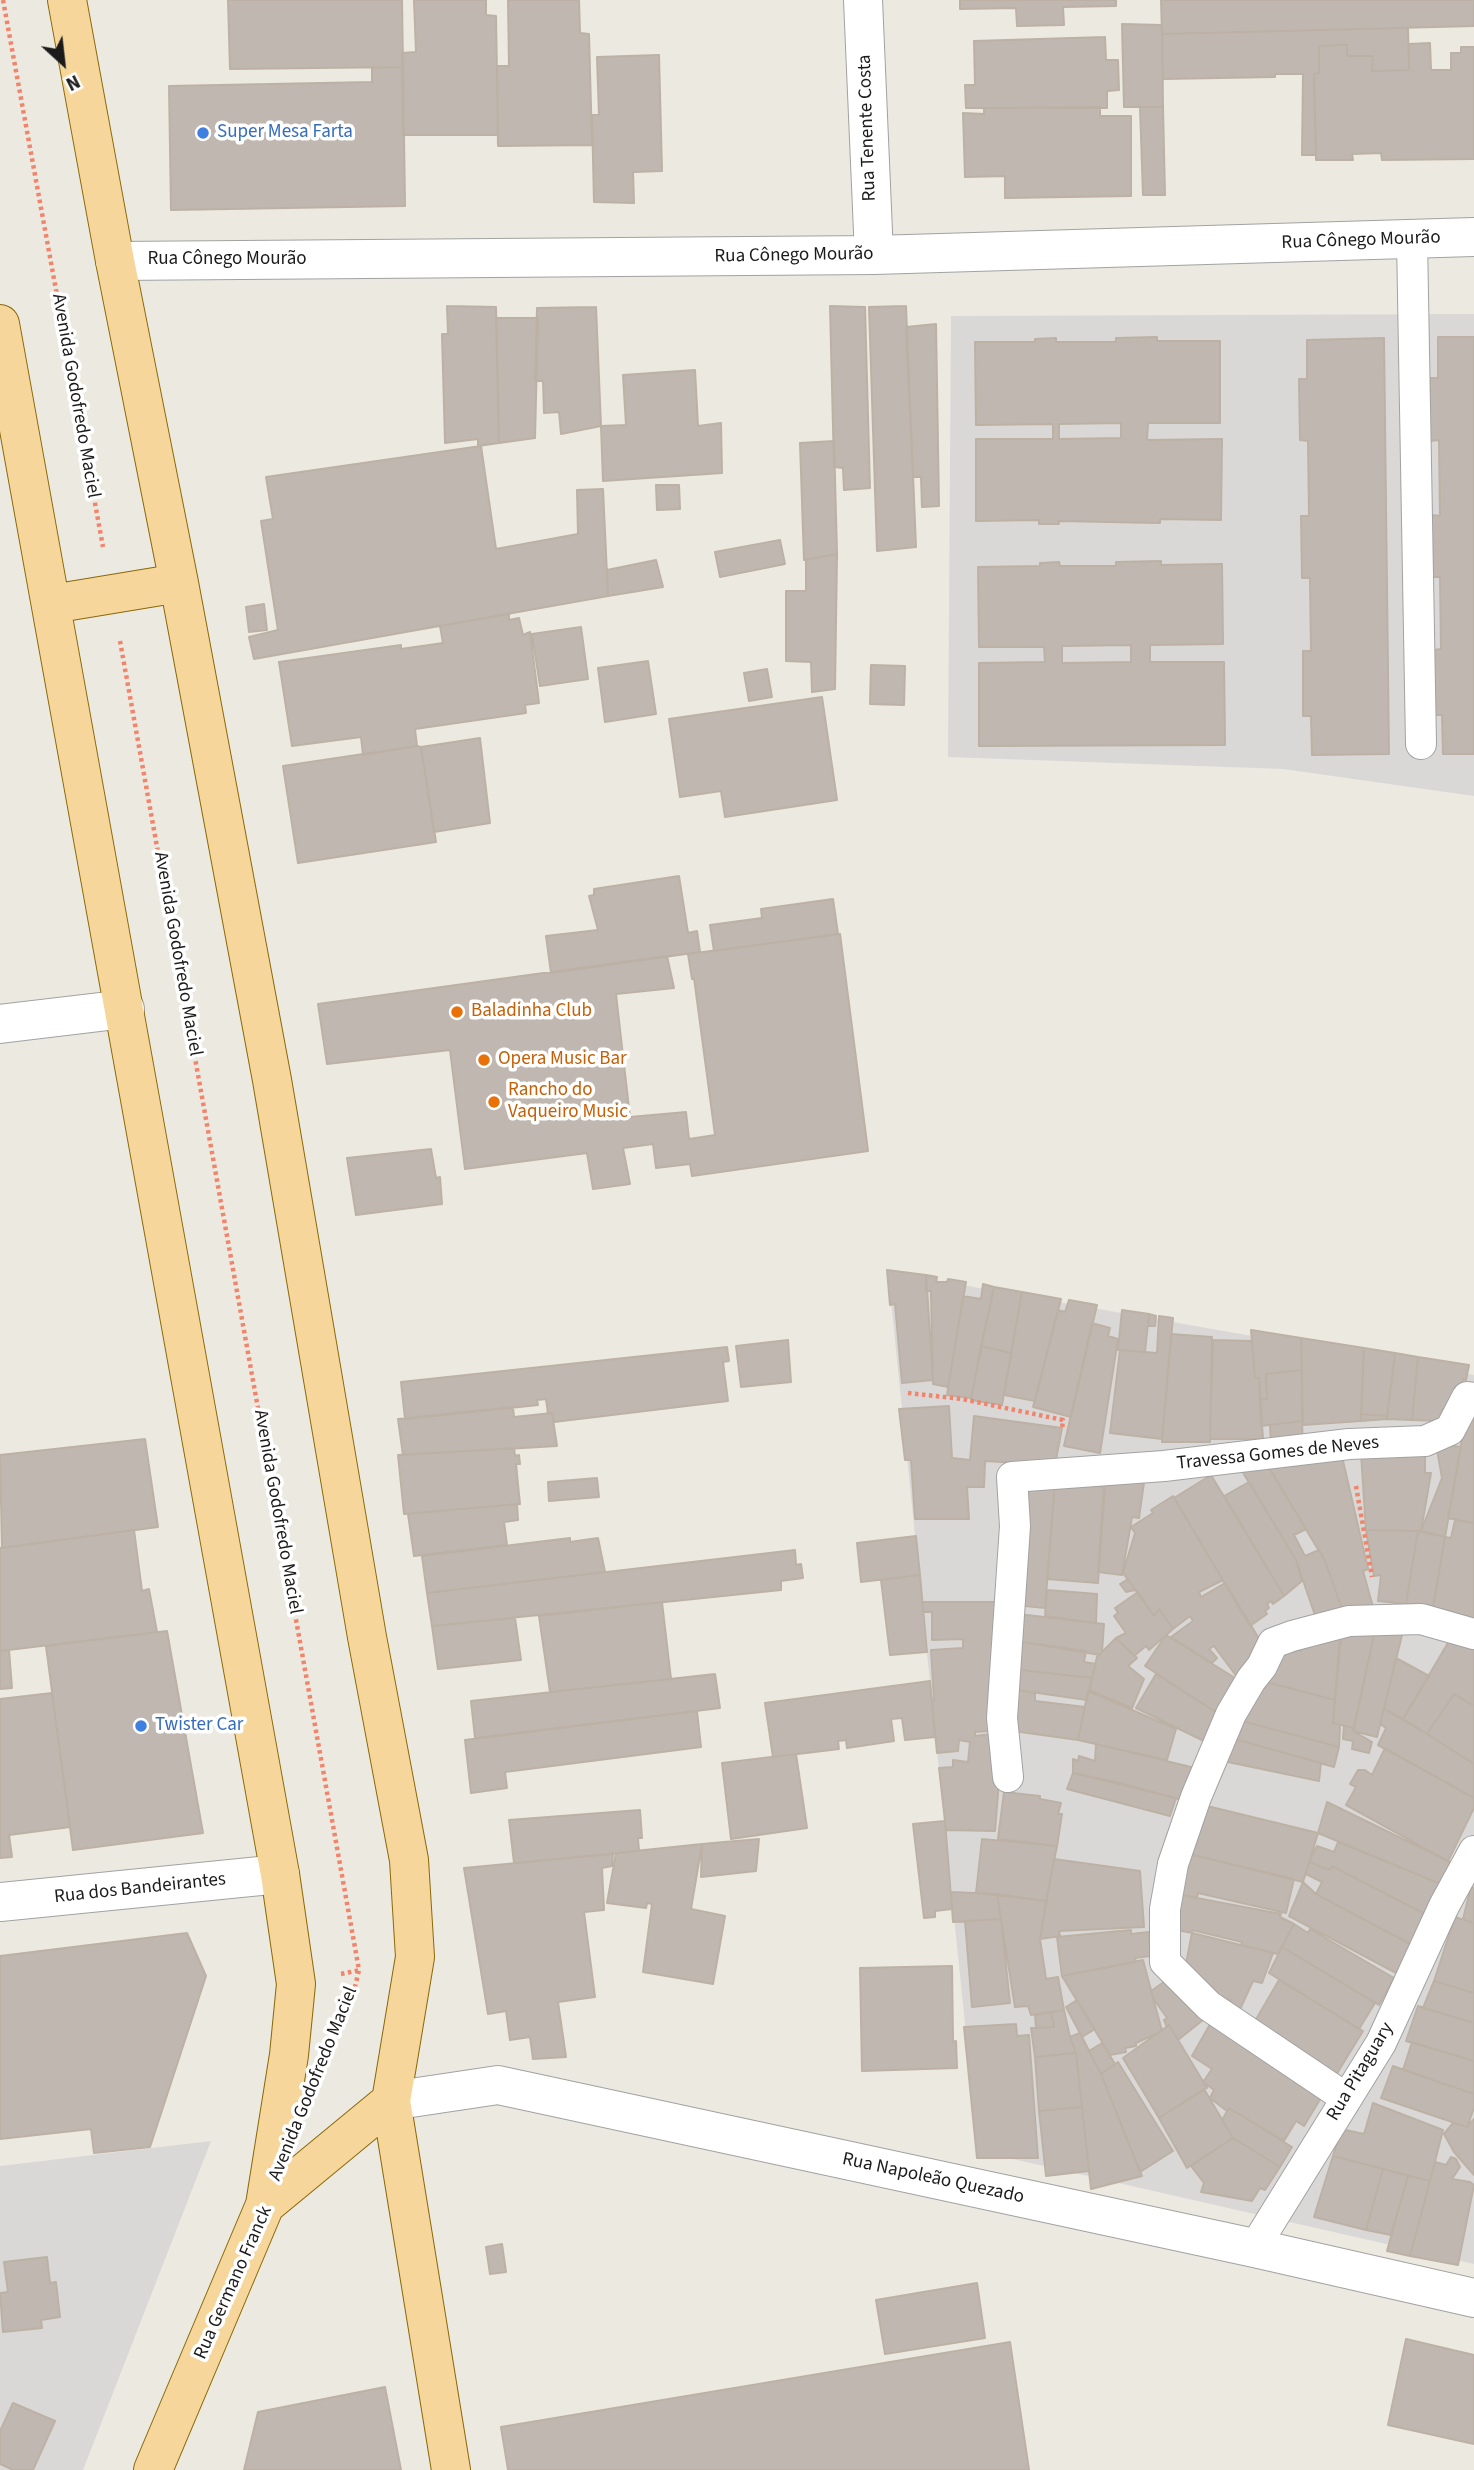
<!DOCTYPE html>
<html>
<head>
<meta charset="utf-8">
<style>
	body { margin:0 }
	#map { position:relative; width:1474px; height:2470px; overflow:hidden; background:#ece9e0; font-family:"Source Sans 3",sans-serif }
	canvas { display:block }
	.north { position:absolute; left:28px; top:28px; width:70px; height:70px; -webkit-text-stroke:5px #fff; paint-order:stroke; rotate:153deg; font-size:19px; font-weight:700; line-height:28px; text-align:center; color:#1b1b1b }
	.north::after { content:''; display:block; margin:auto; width:24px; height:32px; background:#1b1b1b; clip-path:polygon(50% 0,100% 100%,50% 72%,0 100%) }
</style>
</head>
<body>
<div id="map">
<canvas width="1474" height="2470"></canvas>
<div class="north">N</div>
</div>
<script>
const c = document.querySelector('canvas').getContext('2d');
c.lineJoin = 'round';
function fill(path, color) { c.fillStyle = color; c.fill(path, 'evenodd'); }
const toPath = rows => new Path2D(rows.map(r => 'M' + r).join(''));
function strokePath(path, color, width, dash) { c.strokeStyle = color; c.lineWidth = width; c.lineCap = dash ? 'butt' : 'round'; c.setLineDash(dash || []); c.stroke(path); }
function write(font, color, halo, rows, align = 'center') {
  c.font = font + ' "Source Sans 3",sans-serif'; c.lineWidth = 7; c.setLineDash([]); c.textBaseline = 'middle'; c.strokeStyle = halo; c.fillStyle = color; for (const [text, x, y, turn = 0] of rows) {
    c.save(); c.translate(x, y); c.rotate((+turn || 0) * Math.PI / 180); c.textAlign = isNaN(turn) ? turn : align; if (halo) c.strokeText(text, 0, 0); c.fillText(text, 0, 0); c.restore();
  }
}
const residential = toPath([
	[1474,314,1474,796,1283,769,948,757,951,316],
	[888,1272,1474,1375,1474,2264,978,2151],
	[211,2141,83,2470,0,2470,0,2166]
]);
const building = toPath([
	[228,0,402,0,403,67,230,69,228,0],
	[414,0,486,0,486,15,496,16,498,135,403,135,402,53,416,52,414,0],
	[508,0,579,0,580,33,589,34,592,145,498,146,497,66,509,66,508,0],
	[960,0,1116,0,1116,6,1063,7,1064,25,1017,26,1016,8,960,9,960,0],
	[1161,0,1474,0,1474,26,1162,34,1161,0],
	[1122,24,1162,25,1163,107,1124,107,1122,24],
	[1408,28,1409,70,1372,71,1373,56,1347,56,1347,45,1319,46,1319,73,1314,74,1316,155,1302,155,1303,74,1275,74,1275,77,1163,79,1162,34,1408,28],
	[1105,37,1106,60,1118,60,1119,90,1107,91,1107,108,966,108,965,85,975,85,974,41,1105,37],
	[1430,43,1431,70,1451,70,1451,53,1461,53,1461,47,1474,47,1474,159,1382,160,1381,153,1352,154,1353,160,1316,160,1314,74,1319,73,1319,46,1347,45,1347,56,1373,56,1372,71,1409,70,1409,44,1430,43],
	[659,55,662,171,633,172,634,203,594,202,592,115,599,115,597,57,659,55],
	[403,67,405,206,171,210,169,86,372,82,372,68,403,67],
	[1100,107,1100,116,1131,116,1131,196,1005,198,1005,176,965,177,963,113,984,114,984,108,1100,107],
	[1140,107,1163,107,1165,195,1143,195,1140,107],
	[447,306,496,307,499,443,478,446,478,439,445,443,442,334,448,334,447,306],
	[830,306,865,307,870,488,844,490,843,468,834,467,830,306],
	[906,306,916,547,877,551,869,307,906,306],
	[596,307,601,426,561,434,559,412,544,413,543,381,535,381,537,308,596,307],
	[496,318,538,318,535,438,499,443,496,318],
	[936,324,939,506,922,507,921,477,913,477,906,327,936,324],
	[1157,337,1157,341,1220,341,1220,423,1148,423,1147,440,1222,439,1221,520,1160,519,1160,523,1058,521,1059,524,1039,524,1039,520,976,521,976,439,1053,439,1053,424,976,425,975,342,1035,342,1035,339,1056,338,1056,342,1116,342,1116,338,1157,337],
	[1121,423,1121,438,1059,439,1059,424,1121,423],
	[1438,337,1474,337,1474,754,1443,754,1442,715,1434,715,1434,650,1441,649,1440,577,1433,577,1432,515,1440,516,1439,440,1430,441,1430,378,1438,378,1438,337],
	[1384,338,1389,754,1312,755,1311,716,1303,716,1303,651,1311,651,1310,578,1302,578,1301,516,1309,516,1308,441,1300,440,1299,379,1307,379,1307,340,1384,338],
	[695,370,698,426,721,423,722,473,603,481,601,426,626,425,623,375,695,370],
	[834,441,837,554,804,560,800,443,834,441],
	[481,446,496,549,578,534,577,490,603,489,608,596,254,659,249,637,278,630,261,521,273,519,266,477,481,446],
	[656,485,679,485,680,509,657,510,656,485],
	[780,540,785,564,720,577,715,552,780,540],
	[837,554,835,689,812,692,811,662,786,661,786,591,806,591,806,560,837,554],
	[656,560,663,587,608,596,607,570,656,560],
	[1161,561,1161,565,1222,564,1223,644,1150,645,1150,662,1224,662,1225,745,979,746,979,663,1045,662,1044,647,979,647,978,567,1040,566,1040,563,1059,562,1060,566,1116,566,1116,562,1161,561],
	[1131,645,1131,662,1062,663,1062,646,1131,645],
	[264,604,267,630,249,632,246,607,264,604],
	[509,614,509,620,519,618,523,635,530,632,539,703,525,705,526,713,415,729,417,746,363,755,361,737,292,746,279,662,401,645,401,649,443,643,440,626,509,614],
	[581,627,588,679,540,686,532,634,581,627],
	[648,661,656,714,605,722,598,668,648,661],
	[871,665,905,666,904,705,870,704,871,665],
	[767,669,772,697,749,701,744,673,767,669],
	[822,697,837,800,725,817,721,791,680,797,669,719,822,697],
	[480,738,490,823,434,832,421,747,480,738],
	[417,746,421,747,436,842,298,863,283,766,417,746],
	[679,876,688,933,697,931,700,952,551,973,546,936,598,930,589,896,594,895,594,889,679,876],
	[833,899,838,934,714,951,710,925,762,918,761,909,833,899],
	[840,934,868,1151,692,1176,690,1164,656,1168,653,1144,623,1148,630,1184,593,1189,587,1153,465,1169,450,1050,327,1064,318,1004,667,956,674,988,616,994,630,1117,686,1112,689,1139,715,1135,694,978,692,979,688,954,840,934],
	[431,1149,436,1178,440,1177,442,1204,356,1215,347,1158,431,1149],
	[887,1270,926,1275,933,1380,902,1383,895,1304,890,1305,887,1270],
	[926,1275,937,1277,936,1282,947,1282,948,1279,966,1282,948,1387,933,1384,931,1291,926,1291,926,1275],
	[983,1284,994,1287,971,1398,947,1395,963,1296,981,1299,983,1284],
	[994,1287,1022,1292,1011,1353,981,1346,994,1287],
	[1022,1292,1061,1299,1035,1401,1004,1395,1022,1292],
	[1069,1300,1097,1305,1071,1417,1033,1407,1058,1310,1065,1312,1069,1300],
	[1122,1310,1149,1314,1145,1352,1118,1350,1122,1310],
	[1149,1314,1156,1316,1155,1326,1148,1326,1149,1314],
	[1159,1316,1173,1318,1162,1439,1110,1433,1120,1350,1157,1353,1159,1316],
	[1092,1323,1110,1328,1108,1336,1118,1339,1100,1453,1064,1446,1092,1323],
	[1251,1330,1301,1338,1302,1370,1266,1374,1267,1399,1260,1400,1259,1378,1255,1378,1251,1330],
	[1171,1334,1212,1337,1210,1442,1162,1442,1171,1334],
	[1301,1338,1364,1348,1361,1421,1303,1425,1301,1338],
	[788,1340,791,1382,741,1387,736,1346,788,1340],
	[1213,1340,1252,1341,1255,1378,1259,1378,1263,1439,1210,1439,1213,1340],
	[981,1346,1011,1353,1002,1405,971,1400,981,1346],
	[727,1347,729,1361,723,1362,728,1401,554,1422,552,1413,548,1414,546,1399,537,1400,538,1405,405,1419,401,1382,727,1347],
	[1364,1348,1395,1353,1387,1416,1361,1414,1364,1348],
	[1395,1353,1418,1357,1412,1420,1387,1419,1395,1353],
	[1418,1357,1469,1365,1466,1380,1463,1379,1458,1411,1442,1409,1441,1421,1412,1420,1418,1357],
	[1302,1370,1302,1421,1261,1426,1260,1400,1267,1399,1266,1374,1302,1370],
	[1469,1400,1474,1401,1474,1523,1448,1518,1469,1400],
	[949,1406,952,1458,970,1460,974,1416,1062,1428,1055,1465,985,1461,984,1487,967,1487,969,1519,915,1519,911,1460,905,1460,899,1409,949,1406],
	[513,1407,514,1417,552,1413,557,1446,403,1455,398,1419,513,1407],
	[1361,1414,1387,1416,1387,1419,1361,1421,1361,1414],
	[1302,1421,1303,1446,1271,1443,1270,1425,1302,1421],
	[145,1439,158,1527,2,1548,0,1455,145,1439],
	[1436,1444,1461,1447,1445,1537,1421,1531,1442,1478,1436,1444],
	[514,1448,515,1456,519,1455,520,1464,516,1464,520,1504,404,1514,398,1455,514,1448],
	[1425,1451,1425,1473,1431,1473,1421,1531,1366,1530,1361,1454,1425,1451],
	[1341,1452,1368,1569,1363,1571,1373,1607,1345,1617,1325,1561,1269,1468,1341,1452],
	[1264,1459,1306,1529,1294,1535,1305,1556,1319,1550,1325,1561,1345,1617,1319,1627,1296,1560,1242,1471,1264,1459],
	[1105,1472,1145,1475,1139,1518,1132,1517,1122,1575,1098,1572,1105,1472],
	[1211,1475,1284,1596,1273,1604,1271,1601,1267,1604,1269,1608,1265,1611,1267,1614,1250,1626,1174,1498,1211,1475],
	[597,1478,599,1497,549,1501,548,1482,597,1478],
	[1018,1479,1055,1483,1045,1608,1015,1605,1018,1479],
	[1055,1481,1105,1487,1098,1583,1047,1579,1055,1481],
	[1249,1482,1296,1560,1302,1581,1284,1596,1224,1496,1249,1482],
	[1173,1496,1223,1580,1199,1592,1201,1597,1225,1583,1266,1650,1240,1681,1214,1646,1209,1649,1217,1658,1212,1663,1171,1637,1193,1621,1190,1616,1173,1629,1159,1609,1154,1616,1123,1573,1135,1533,1131,1527,1153,1513,1151,1510,1173,1496],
	[517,1504,518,1520,504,1522,507,1545,414,1556,408,1514,517,1504],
	[1455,1520,1474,1523,1474,1623,1432,1615,1445,1537,1451,1538,1455,1520],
	[134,1530,142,1591,149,1589,157,1632,0,1651,0,1548,134,1530],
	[1366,1530,1418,1531,1406,1604,1378,1601,1381,1575,1374,1576,1366,1530],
	[1418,1531,1445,1537,1433,1607,1406,1604,1418,1531],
	[916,1536,920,1575,861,1582,857,1543,916,1536],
	[570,1538,570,1542,598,1538,605,1572,427,1593,422,1556,570,1538],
	[795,1550,796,1565,801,1564,803,1578,781,1581,781,1590,432,1626,427,1593,795,1550],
	[920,1575,927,1652,890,1655,881,1580,920,1575],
	[1128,1579,1135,1590,1126,1592,1120,1584,1128,1579],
	[1047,1590,1097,1594,1096,1623,1045,1616,1047,1590],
	[1138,1592,1154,1616,1159,1609,1173,1629,1149,1650,1146,1646,1134,1656,1116,1638,1126,1633,1114,1616,1118,1613,1115,1608,1138,1592],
	[662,1602,671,1679,550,1692,539,1616,662,1602],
	[922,1602,1006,1602,989,1731,975,1732,975,1736,999,1733,1002,1744,995,1831,946,1830,939,1768,953,1767,953,1760,968,1762,970,1742,959,1740,958,1751,937,1753,932,1700,934,1700,931,1650,963,1648,963,1639,932,1640,932,1612,923,1612,922,1602],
	[1018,1614,1104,1624,1102,1652,1100,1655,1015,1641,1018,1614],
	[515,1618,521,1660,438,1669,432,1626,515,1618],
	[1376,1625,1403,1631,1377,1737,1353,1731,1376,1625],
	[167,1631,203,1833,73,1850,46,1646,167,1631],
	[1340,1633,1374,1636,1354,1728,1333,1723,1340,1633],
	[1166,1635,1243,1683,1222,1716,1145,1666,1166,1635],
	[1325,1636,1341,1640,1335,1700,1262,1681,1275,1646,1301,1651,1302,1642,1325,1636],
	[1452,1636,1474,1647,1474,1706,1454,1694,1427,1734,1403,1719,1452,1636],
	[1116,1638,1137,1658,1128,1666,1144,1679,1132,1708,1089,1690,1097,1657,1116,1638],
	[1015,1641,1086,1651,1084,1662,1096,1664,1092,1678,1012,1669,1015,1641],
	[9,1650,12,1688,0,1689,0,1651,9,1650],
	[1396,1658,1429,1676,1403,1719,1384,1709,1396,1658],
	[1012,1669,1092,1678,1087,1700,1010,1689,1012,1669],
	[715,1674,720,1708,475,1738,471,1701,715,1674],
	[1156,1674,1222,1716,1206,1742,1136,1708,1156,1674],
	[1258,1680,1335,1700,1333,1723,1340,1725,1339,1747,1242,1721,1258,1680],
	[930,1681,935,1737,905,1740,902,1718,891,1719,894,1741,847,1748,846,1740,838,1741,839,1749,773,1757,765,1703,930,1681],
	[1010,1689,1035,1693,1035,1701,1085,1707,1078,1740,1006,1730,1010,1689],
	[1088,1691,1176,1729,1167,1760,1078,1740,1088,1691],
	[52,1693,70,1827,9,1835,12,1857,0,1858,0,1699,52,1693],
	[1454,1694,1474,1706,1474,1764,1427,1734,1454,1694],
	[1384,1709,1427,1734,1474,1764,1474,1798,1378,1745,1386,1728,1380,1724,1384,1709],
	[697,1711,701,1747,505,1772,507,1788,471,1793,465,1740,697,1711],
	[1242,1721,1339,1747,1334,1767,1231,1738,1242,1721],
	[1344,1726,1354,1728,1353,1731,1372,1742,1369,1753,1352,1749,1353,1741,1343,1739,1344,1726],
	[1231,1738,1321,1763,1319,1781,1223,1761,1231,1738],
	[1096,1744,1195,1768,1185,1801,1120,1783,1073,1773,1073,1759,1078,1761,1079,1756,1095,1761,1096,1744],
	[1385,1748,1474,1798,1474,1808,1448,1861,1346,1805,1356,1787,1350,1784,1358,1770,1365,1770,1372,1775,1385,1748],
	[796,1754,807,1828,731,1839,722,1763,796,1754],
	[1073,1773,1176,1798,1170,1816,1067,1789,1073,1773],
	[1004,1792,1040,1796,1040,1799,1061,1803,1058,1814,1062,1814,1057,1846,998,1839,1004,1792],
	[1327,1802,1454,1864,1443,1885,1318,1833,1327,1802],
	[1203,1805,1318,1833,1303,1882,1189,1854,1203,1805],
	[640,1810,642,1838,638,1838,639,1851,514,1863,509,1820,640,1810],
	[945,1821,952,1909,935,1911,935,1917,924,1918,913,1824,945,1821],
	[759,1839,756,1871,701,1877,702,1844,759,1839],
	[982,1839,1057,1846,1046,1901,976,1893,982,1839],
	[1338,1842,1443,1885,1427,1915,1332,1866,1330,1870,1309,1862,1317,1846,1334,1852,1338,1842],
	[702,1844,691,1909,725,1916,713,1984,643,1972,652,1904,647,1903,646,1908,607,1903,616,1853,702,1844],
	[613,1854,612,1866,602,1868,604,1910,584,1912,595,1997,558,2002,566,2057,533,2059,530,2037,510,2040,506,2011,488,2014,464,1868,613,1854],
	[1189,1854,1294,1879,1286,1913,1198,1893,1197,1898,1179,1894,1189,1854],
	[1054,1859,1140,1871,1144,1927,1059,1931,1060,1936,1040,1939,1054,1859],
	[1309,1862,1330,1870,1332,1866,1427,1915,1412,1945,1316,1894,1322,1882,1306,1874,1309,1862],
	[1303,1882,1316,1894,1412,1945,1398,1974,1289,1916,1303,1882],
	[1471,1887,1474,1888,1474,1923,1463,1919,1471,1887],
	[951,1892,997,1894,1001,1919,953,1922,951,1892],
	[997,1894,1046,1901,1040,1939,1046,1979,1058,1977,1064,2010,1031,2015,1028,2006,1015,2007,997,1894],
	[1181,1895,1281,1914,1280,1917,1294,1924,1278,1954,1241,1945,1242,1942,1192,1930,1192,1933,1177,1930,1181,1895],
	[1455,1917,1474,1923,1474,1993,1434,1981,1455,1917],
	[1001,1919,1010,2003,972,2007,965,1921,1001,1919],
	[1294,1924,1308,1933,1310,1929,1394,1978,1379,2005,1282,1947,1294,1924],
	[1131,1930,1131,1934,1149,1932,1150,1956,1135,1958,1136,1962,1062,1976,1057,1937,1131,1930],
	[187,1933,206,1976,150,2147,94,2153,91,2129,0,2139,0,1956,187,1933],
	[1192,1933,1273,1953,1262,1983,1253,1981,1236,2018,1223,2007,1231,2000,1205,1992,1184,1974,1192,1933],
	[1282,1947,1375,2003,1359,2029,1269,1973,1282,1947],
	[1143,1960,1162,2031,1136,2043,1136,2046,1125,2048,1126,2052,1110,2055,1062,1976,1143,1960],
	[952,1966,953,2042,956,2041,957,2068,862,2071,860,1968,952,1966],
	[1174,1975,1208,2016,1178,2040,1169,2025,1167,2027,1164,2020,1167,2018,1153,1998,1151,1991,1174,1975],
	[1279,1980,1363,2031,1333,2080,1251,2028,1279,1980],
	[1434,1981,1474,1993,1474,2023,1423,2008,1434,1981],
	[1077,2000,1095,2029,1082,2037,1066,2007,1077,2000],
	[1418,2006,1474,2023,1474,2061,1406,2041,1418,2006],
	[1064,2010,1070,2037,1076,2053,1035,2057,1031,2028,1054,2027,1051,2012,1064,2010],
	[1051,2012,1054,2027,1036,2028,1035,2015,1051,2012],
	[1213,2019,1327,2088,1304,2126,1296,2121,1284,2141,1229,2108,1227,2111,1210,2098,1214,2090,1203,2082,1212,2069,1192,2056,1213,2019],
	[1016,2024,1017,2036,1029,2035,1038,2158,977,2158,964,2027,1016,2024],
	[1169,2025,1207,2088,1159,2118,1123,2058,1169,2025],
	[1080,2033,1101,2074,1142,2176,1091,2189,1076,2053,1070,2037,1080,2033],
	[1412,2042,1474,2061,1474,2094,1403,2070,1412,2042],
	[1102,2043,1115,2064,1101,2074,1089,2051,1102,2043],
	[1076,2053,1082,2107,1039,2111,1035,2057,1076,2053],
	[1118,2062,1173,2151,1140,2172,1101,2074,1118,2062],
	[1393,2066,1474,2094,1474,2108,1467,2127,1381,2098,1393,2066],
	[1204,2089,1233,2138,1187,2168,1159,2118,1204,2089],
	[1373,2103,1443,2130,1430,2181,1333,2156,1341,2129,1364,2134,1373,2103],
	[1082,2107,1089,2171,1046,2176,1039,2111,1082,2107],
	[1229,2108,1292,2147,1280,2167,1233,2138,1222,2120,1229,2108],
	[1474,2119,1474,2175,1454,2152,1444,2134,1453,2123,1467,2127,1474,2119],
	[1233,2138,1280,2167,1265,2190,1260,2188,1252,2201,1201,2192,1204,2183,1191,2166,1233,2138],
	[1333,2156,1383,2169,1366,2230,1314,2217,1333,2156],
	[1451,2157,1456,2159,1460,2167,1452,2179,1470,2182,1474,2185,1458,2265,1410,2256,1435,2162,1446,2165,1451,2157],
	[1383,2169,1408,2176,1391,2235,1366,2230,1383,2169],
	[1408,2176,1430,2181,1410,2256,1387,2251,1408,2176],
	[502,2244,506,2272,490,2274,486,2247,502,2244],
	[47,2257,50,2283,56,2282,60,2317,41,2320,42,2328,3,2332,0,2293,8,2292,4,2262,47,2257],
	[977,2283,985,2338,885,2354,876,2300,977,2283],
	[1406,2339,1474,2355,1474,2444,1388,2425,1406,2339],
	[1010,2342,1029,2470,508,2470,501,2427,1010,2342],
	[385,2387,401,2470,244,2470,258,2412,385,2387],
	[13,2403,55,2421,33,2470,13,2470,0,2464,0,2431,13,2403]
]);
const path = toPath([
	[3,0,103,547],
	[120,641,359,1970,354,1991,345,2012],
	[908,1393,962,1399,1063,1420,1062,1430],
	[1356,1486,1372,1577],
	[341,1974,360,1970]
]);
const lane = toPath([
	[1412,239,1421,744],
	[1008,1777,1002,1718,1015,1526,1012,1477,1164,1466,1349,1444,1425,1441,1450,1430,1467,1397,1474,1398],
	[1346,2098,1209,2006,1165,1962,1165,1909,1173,1864,1196,1797,1231,1714,1251,1680,1262,1666,1273,1643,1292,1636,1349,1621,1421,1619,1474,1634],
	[1254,2248,1381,2043,1444,1906,1474,1851]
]);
const street = toPath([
	[863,0,874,255],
	[115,261,874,255,1474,237],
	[0,1024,125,1009],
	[0,1902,280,1874],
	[391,2101,498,2085,1254,2248,1474,2298]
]);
const primary = toPath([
	[67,0,115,261,179,583,272,1080,367,1637,409,1860,415,1957,391,2101,451,2470],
	[0,324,280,1874,296,1984,289,2055,265,2205],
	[52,604,179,583],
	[153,2470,265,2205,391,2101]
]);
const markers = [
	[203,133,7,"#3f7fe0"],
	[457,1012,7,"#e8710a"],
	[484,1060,7,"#e8710a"],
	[494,1102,7,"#e8710a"],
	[141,1726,7,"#3f7fe0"]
];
const streetNames = [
	["Rua Tenente Costa",868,128,-92],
	["Rua Cônego Mourão",1361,241,-2],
	["Rua Cônego Mourão",794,256,-1],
	["Rua Cônego Mourão",227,260],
	["Avenida Godofredo Maciel",75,396,80],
	["Avenida Godofredo Maciel",177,954,80],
	["Travessa Gomes de Neves",1278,1454,-6],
	["Avenida Godofredo Maciel",277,1512,80],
	["Rua dos Bandeirantes",140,1889,-6],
	["Rua Pitaguary",1361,2072,-59],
	["Avenida Godofredo Maciel",314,2084,-68],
	["Rua Napoleão Quezado",933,2179,12],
	["Rua Germano Franck",234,2283,-66]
];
const shopNames = [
	["Super Mesa Farta",217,133],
	["Twister Car",155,1726]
];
const foodNames = [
	["Baladinha Club",471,1012],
	["Opera Music Bar",498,1060],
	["Rancho do",508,1091],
	["Vaqueiro Music",508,1113]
];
fill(residential, '#d9d8d7');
fill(building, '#c0b8b0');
strokePath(building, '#bcb1a4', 2);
strokePath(lane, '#a2a2a2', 32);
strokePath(street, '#a2a2a2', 40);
strokePath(primary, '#896908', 40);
strokePath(path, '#f1856c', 4.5, [3.5, 3.5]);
strokePath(lane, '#fff', 30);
strokePath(street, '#fff', 38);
strokePath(primary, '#f6d69b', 38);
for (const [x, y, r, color] of markers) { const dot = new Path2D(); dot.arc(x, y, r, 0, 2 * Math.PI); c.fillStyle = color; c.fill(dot); strokePath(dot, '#fff', 2.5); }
write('19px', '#1b1b1b', '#fff', streetNames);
write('19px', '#366cbe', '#fff', shopNames, 'left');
write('19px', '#c56008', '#fff', foodNames, 'left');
</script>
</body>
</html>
